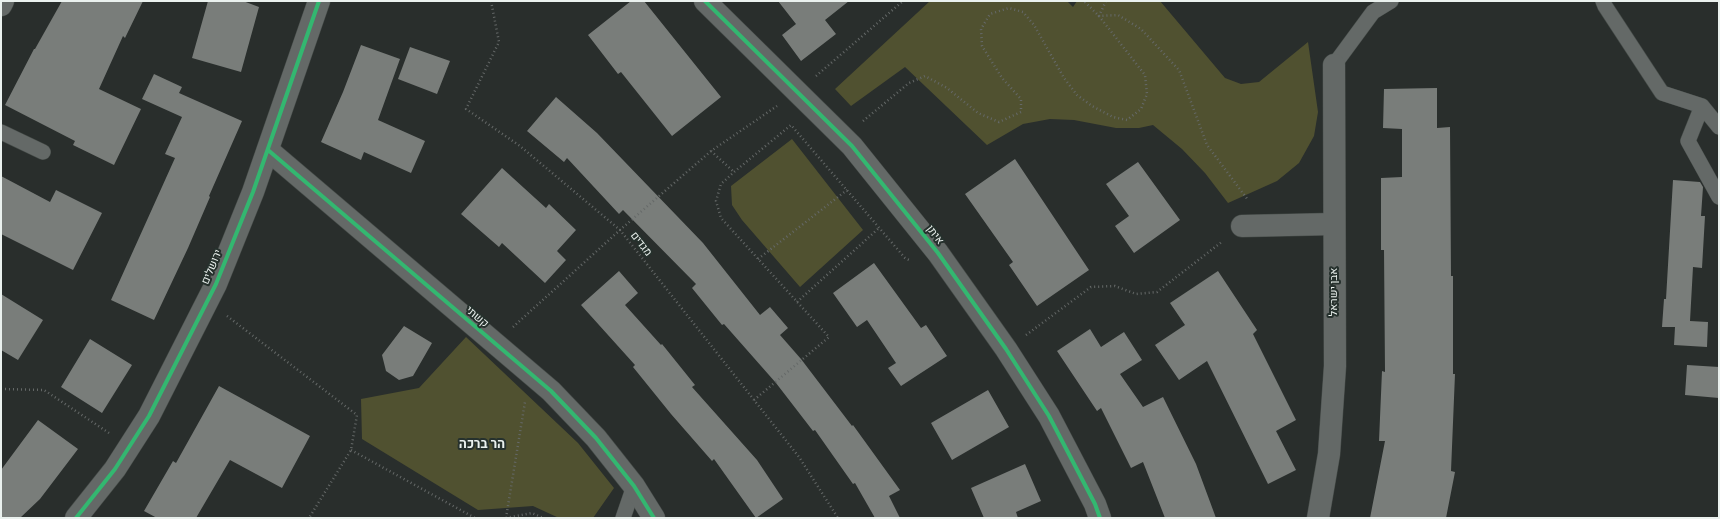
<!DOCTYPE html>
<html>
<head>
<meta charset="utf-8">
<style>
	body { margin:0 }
	#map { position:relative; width:1720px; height:519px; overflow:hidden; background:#292e2c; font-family:Merriweather,serif }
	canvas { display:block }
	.frame { position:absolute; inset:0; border:2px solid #eaf1ee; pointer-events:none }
</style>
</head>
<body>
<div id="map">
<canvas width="1720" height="519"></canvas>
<div class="frame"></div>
</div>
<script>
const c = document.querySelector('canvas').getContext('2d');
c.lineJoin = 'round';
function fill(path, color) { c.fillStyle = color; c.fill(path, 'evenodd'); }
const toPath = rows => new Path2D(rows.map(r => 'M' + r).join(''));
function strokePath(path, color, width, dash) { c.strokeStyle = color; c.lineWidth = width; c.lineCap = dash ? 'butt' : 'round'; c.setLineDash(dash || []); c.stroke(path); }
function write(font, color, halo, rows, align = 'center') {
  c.font = font + ' Merriweather,Heebo,serif'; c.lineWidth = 4; c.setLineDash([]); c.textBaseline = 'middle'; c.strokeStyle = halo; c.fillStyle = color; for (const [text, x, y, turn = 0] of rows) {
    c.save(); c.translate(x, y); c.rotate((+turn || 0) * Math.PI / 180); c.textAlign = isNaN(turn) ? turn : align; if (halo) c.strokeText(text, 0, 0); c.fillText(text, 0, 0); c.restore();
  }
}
const green = toPath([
	[930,1,1067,1,1073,7,1077,1,1160,1,1225,78,1241,84,1259,82,1308,42,1318,112,1314,136,1299,163,1277,181,1228,203,1205,173,1182,149,1153,125,1139,128,1116,128,1074,120,1050,119,1023,124,987,145,905,67,851,106,835,89],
	[792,139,863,230,800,287,742,220,732,205,731,186],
	[466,337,578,443,614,488,593,518,559,518,533,506,478,510,362,439,361,399,419,388]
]);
const building = toPath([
	[62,1,143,1,125,38,123,36,99,89,141,109,114,165,73,145,75,141,5,105,34,49,35,49],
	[208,1,243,1,259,7,241,72,192,58],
	[631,1,644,1,721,97,672,136,621,72,618,74,588,35],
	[778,1,849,1,825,20,836,34,801,61,782,35,796,24],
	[361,45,400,59,378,120,425,141,411,173,364,152,361,160,321,142,343,92],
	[410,47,450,61,437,94,398,79],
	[154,74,182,87,179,93,242,121,209,196,210,197,188,248,154,320,111,300,175,158,165,154,182,117,142,99],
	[1437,88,1437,128,1450,127,1451,276,1453,276,1453,374,1455,374,1451,471,1455,472,1446,518,1370,518,1385,441,1379,441,1382,371,1385,372,1384,250,1381,250,1381,178,1402,177,1402,129,1383,128,1384,89],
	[556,97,597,133,703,243,760,315,770,307,788,328,780,335,801,359,852,426,853,425,900,490,889,496,900,518,875,518,855,483,853,484,815,430,813,431,776,383,724,324,722,325,692,288,696,284,623,210,619,214,567,158,564,162,527,131],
	[1015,159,1089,270,1037,306,1009,265,1013,262,965,194],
	[1138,162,1180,220,1134,253,1115,226,1129,216,1106,184],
	[502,168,546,208,549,204,576,230,557,251,566,260,545,283,502,243,499,247,461,214],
	[1,176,50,202,56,190,102,213,73,270,1,234],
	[1673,180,1700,182,1703,187,1701,216,1705,216,1702,268,1693,267,1690,321,1708,322,1707,347,1674,345,1675,327,1662,327,1664,299,1666,299],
	[874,263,921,328,926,325,947,356,901,386,888,368,896,363,867,320,857,327,833,293],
	[619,271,638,293,625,305,661,345,662,344,695,385,692,387,757,460,783,499,756,518,714,459,712,461,671,414,633,367,635,365,581,305],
	[1218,271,1257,330,1253,334,1296,420,1276,431,1296,470,1268,484,1207,361,1179,380,1155,345,1185,325,1170,303],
	[1,294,43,320,18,360,1,350],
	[404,326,432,343,413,376,399,380,386,371,382,355],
	[1090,329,1101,347,1124,332,1142,360,1120,374,1143,407,1163,397,1196,464,1216,518,1165,518,1143,462,1131,468,1101,408,1097,411,1057,351],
	[90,339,132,365,102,413,61,387],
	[1687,365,1719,367,1719,398,1685,395],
	[219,386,310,436,282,488,230,460,196,518,157,518,144,511,173,461,176,463],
	[988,390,1009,427,952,460,931,423],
	[38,420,78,449,40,499,20,518,1,518,1,470],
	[1025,464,1041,501,1016,512,1018,518,984,518,971,488]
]);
const path = toPath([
	[491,1,499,42,466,109,520,146,620,230,799,457,838,518],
	[1106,1,1099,16,1118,15,1141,29,1179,70,1207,145,1248,200],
	[816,76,903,1],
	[863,121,909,83,925,76,947,88,978,113,999,122,1021,112,1021,99,1002,78,982,46,981,29,990,14,1009,8,1023,12,1034,25,1064,78,1077,95,1092,106,1113,117,1127,120,1141,109,1147,94,1145,75,1099,16,1084,1],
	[711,151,734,172],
	[758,259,847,190],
	[797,302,879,228],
	[227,316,357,415,351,450,309,518],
	[513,327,620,230,711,151,777,106],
	[1026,335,1091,287,1115,286,1136,294,1157,292,1223,241],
	[1,389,44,390,109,433],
	[754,400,829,337,721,218,716,201,721,184,734,172,791,125,905,258,911,261],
	[351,450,475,518],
	[506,518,525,402],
	[506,518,532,513,543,518]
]);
const service = toPath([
	[1603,1,1605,6,1662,93,1702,106,1719,127],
	[1334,65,1373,12,1391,1],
	[1702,106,1688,141,1719,197],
	[1,132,43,152],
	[623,518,634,486]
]);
const minor = toPath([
	[1,5,3,1],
	[268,150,551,391,596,438,634,486,654,518],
	[1242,226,1334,224],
	[1318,518,1329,454,1335,366,1334,65]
]);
const tertiary = toPath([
	[705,1,852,146,938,253,1006,349,1049,416,1095,504,1100,518],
	[76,518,115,469,149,416,216,284,253,192,319,1]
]);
const cycleway = toPath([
	[705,1,852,146,938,253,1006,349,1049,416,1095,504,1100,518],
	[268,150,551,391,596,438,634,486,654,518],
	[76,518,115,469,149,416,216,284,253,192,319,1]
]);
const streetNames = [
	["איתן",935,235,52],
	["מגדים",641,244,52],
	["ירושלים",212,267,-67],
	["אבן ישראל",1334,292,-90],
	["קשתי",477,317,40]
];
const quarterNames = [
	["הר ברכה",482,444]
];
fill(green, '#505130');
fill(building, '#797d7a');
strokePath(service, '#454b48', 16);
strokePath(minor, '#454b48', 23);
strokePath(tertiary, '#454b48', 23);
strokePath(path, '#656968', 2.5, [1, 3]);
strokePath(service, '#646967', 15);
strokePath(minor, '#646967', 22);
strokePath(tertiary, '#646967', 22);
strokePath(cycleway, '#33b770', 4);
write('11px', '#eaf1ee', '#26312d', streetNames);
write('bold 13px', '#eaf1ee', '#26312d', quarterNames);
</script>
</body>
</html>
